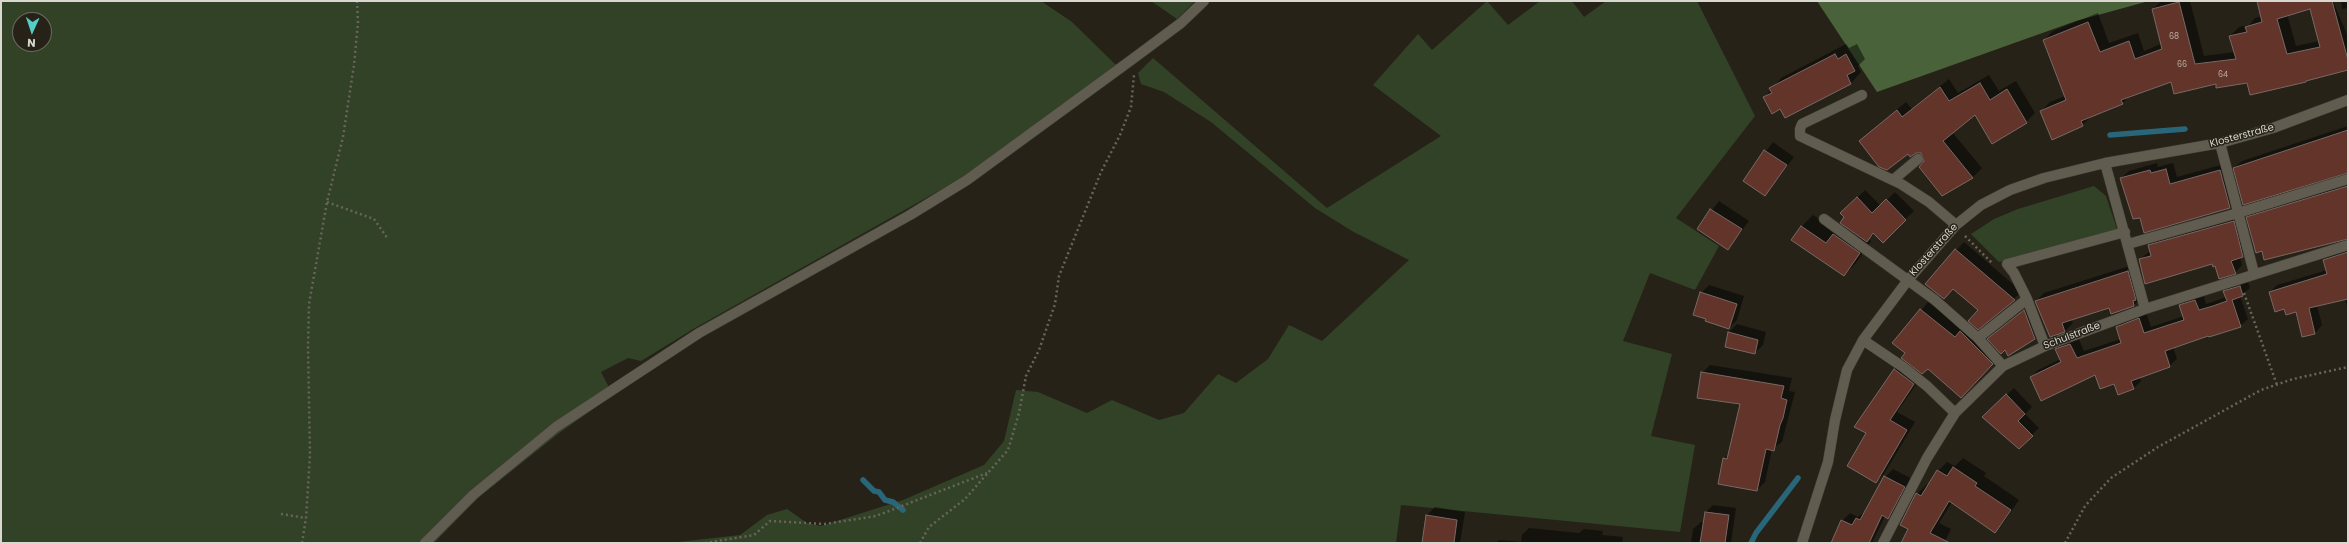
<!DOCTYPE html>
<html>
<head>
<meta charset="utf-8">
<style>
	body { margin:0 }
	#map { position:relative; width:2349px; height:544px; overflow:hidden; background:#262218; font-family:Poppins,sans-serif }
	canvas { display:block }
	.frame { position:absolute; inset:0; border:2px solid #d9d7d0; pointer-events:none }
	.north { position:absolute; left:12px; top:12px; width:40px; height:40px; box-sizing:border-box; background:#262218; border:1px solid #6e6a62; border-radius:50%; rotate:183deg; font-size:11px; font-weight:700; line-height:16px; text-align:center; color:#d9d7d0 }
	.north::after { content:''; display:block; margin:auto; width:14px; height:18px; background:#55cdc6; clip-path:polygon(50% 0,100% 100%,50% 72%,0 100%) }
</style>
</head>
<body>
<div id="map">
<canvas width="2349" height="544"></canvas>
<div class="frame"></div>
<div class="north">N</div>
</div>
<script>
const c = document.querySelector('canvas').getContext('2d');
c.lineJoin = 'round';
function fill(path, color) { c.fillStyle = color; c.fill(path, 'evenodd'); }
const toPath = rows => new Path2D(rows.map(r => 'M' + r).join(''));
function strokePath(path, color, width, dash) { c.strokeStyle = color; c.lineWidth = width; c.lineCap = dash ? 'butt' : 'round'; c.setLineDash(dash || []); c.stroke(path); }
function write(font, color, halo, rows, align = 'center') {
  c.font = font + ' Poppins,sans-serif'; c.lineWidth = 3; c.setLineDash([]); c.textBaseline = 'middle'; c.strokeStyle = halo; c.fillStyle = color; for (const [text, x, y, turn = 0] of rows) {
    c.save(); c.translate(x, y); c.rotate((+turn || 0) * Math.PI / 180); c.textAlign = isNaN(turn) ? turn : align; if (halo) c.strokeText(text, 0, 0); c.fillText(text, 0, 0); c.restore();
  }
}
const green = toPath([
	[1,1,1041,1,1072,22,1117,66,965,176,695,328,641,361,628,358,601,372,613,395,558,434,479,497,434,543,1,543],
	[20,20,44,20,44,44,20,44],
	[1151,1,1195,1,1177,19],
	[1487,1,1508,25,1540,1,1572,1,1584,17,1606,1,1697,1,1755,116,1676,218,1719,246,1695,290,1650,273,1623,341,1672,354,1651,436,1695,445,1680,532,1401,505,1396,543,669,543,740,535,767,515,787,509,807,523,821,526,903,500,984,465,1004,441,1016,390,1038,392,1087,413,1112,400,1159,420,1184,413,1218,374,1236,383,1268,359,1289,325,1322,341,1409,260,1352,231,1315,208,1211,122,1164,92,1141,84,1138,73,1153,58,1327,208,1441,136,1373,85,1418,34,1432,50],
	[2094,186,2106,196,2117,229,1999,262,1971,234,1994,219,2018,209]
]);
const forest = toPath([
	[1817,1,2149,1,2076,21,1877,92]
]);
const shadow = toPath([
	[2161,1,2190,1,2204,56,2235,52,2230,36,2239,27,2249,25,2255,18,2262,16,2260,1,2333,1,2348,37,2348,68,2308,79,2306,82,2217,83,2172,80,2129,96,2122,104,2092,116,2082,125,2041,111,2050,102,2065,96,2044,40,2053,31,2098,13,2109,43,2138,33,2144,51,2161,44,2153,9],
	[2310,8,2319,41,2296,46,2287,14],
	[2341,1,2348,1,2348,8,2342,9],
	[1846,44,1849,48,1857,44,1865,59,1858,66,1861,72,1851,83,1785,117,1781,108,1765,97,1781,78],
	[1989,75,1999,91,2016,81,2035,113,2026,122,1975,114,1952,132,1982,168,1973,177,1942,194,1921,152,1908,152,1860,141,1906,102,1912,109,1949,79,1958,93],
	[2348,126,2348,172,2234,168,2242,161],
	[1773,142,1794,157,1765,195,1744,180],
	[2157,163,2158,167,2173,163,2177,177,2228,163,2237,200,2230,208,2141,216,2121,178,2129,171],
	[2348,181,2348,239,2263,250,2247,218,2254,210],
	[1865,190,1881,206,1895,192,1914,211,1883,241,1875,233,1868,239,1871,241,1856,263,1844,275,1801,227,1813,215,1837,231,1844,224,1845,217,1842,213],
	[1719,201,1749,221,1728,249,1698,229],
	[2241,214,2250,249,2240,257,2242,265,2235,273,2212,262,2140,259,2150,251,2149,245,2156,238],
	[1964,242,2022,292,1978,328,1980,310,1954,288,1926,284],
	[2348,247,2348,311,2345,298,2317,305,2322,325,2315,333,2303,336,2296,311,2285,308,2270,292,2277,285,2327,270,2325,260,2332,253],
	[2136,264,2142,297,2134,305,2110,307,2071,319,2073,323,2065,331,2050,336,2036,301,2044,293],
	[2247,279,2250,288,2240,296,2248,319,2240,326,2173,347,2177,359,2169,366,2140,377,2141,381,2134,388,2119,394,2115,383,2096,374,2031,377,2038,370,2061,359,2056,349,2064,342,2078,337,2084,351,2121,339,2117,327,2124,320,2146,312,2151,327,2184,316,2180,306,2188,298,2203,293,2206,304,2221,299,2226,297,2225,291,2232,284],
	[2164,346,2170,363,2168,363,2162,347],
	[1709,285,1744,296,1737,320,1729,328,1707,318,1701,293],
	[1928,302,1999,356,1968,389,1929,367,1894,343],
	[2032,303,2042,330,2035,338,2008,354,2005,349,1989,339],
	[1737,324,1766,332,1763,345,1755,353,1729,332],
	[1903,361,1922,376,1897,412,1915,422,1884,474,1876,482,1867,433,1855,426,1895,369],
	[1710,365,1792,378,1789,391,1795,392,1782,442,1772,449,1765,482,1757,490,1724,459,1729,453,1741,404,1702,373],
	[2014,388,2032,407,2025,414,2039,428,2019,448,1991,410],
	[1963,458,1986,473,1984,476,2019,500,2004,522,1995,531,1952,502,1939,523,1951,529,1944,543,1902,543,1909,529,1917,494,1927,484,1929,485,1938,471,1947,462,1955,466],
	[1893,469,1912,479,1896,510,1888,518,1885,516,1872,543,1870,543,1885,511,1883,511,1868,543,1833,543,1842,521,1850,513,1858,517,1866,511,1885,477],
	[1713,505,1736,508,1731,543,1691,543,1693,529,1701,522,1704,523,1706,512],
	[1435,507,1465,512,1460,543,1423,543,1427,515],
	[1529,528,1579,533,1584,529,1603,531,1602,535,1623,537,1622,543,1496,543,1499,540,1521,542,1522,535]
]);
const stream = toPath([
	[2110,135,2185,129],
	[863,480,874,491,879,492,885,500,893,502,903,510],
	[1751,543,1756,533,1798,478]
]);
const building = toPath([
	[2257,1,2332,1,2348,60,2348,70,2306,81,2306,82,2250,95,2247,83,2216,88,2216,84,2174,94,2171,82,2121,100,2123,104,2081,121,2083,126,2052,140,2040,111,2066,100,2043,40,2088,22,2100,52,2129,41,2135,59,2162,49,2152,9,2179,2,2195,64,2236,59,2229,36,2247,32,2245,27,2262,22,2257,1],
	[2310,9,2320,47,2287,54,2277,19,2310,9],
	[1835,54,1838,59,1846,54,1855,71,1847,75,1851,84,1785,118,1780,109,1772,114,1763,97,1772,93,1769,88,1835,54],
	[1980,83,1990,100,2007,89,2027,123,1992,144,1975,115,1943,141,1973,178,1942,196,1919,167,1924,161,1921,153,1916,153,1910,157,1908,154,1887,170,1879,167,1859,141,1897,110,1902,117,1940,87,1949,101,1980,83],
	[2348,130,2348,173,2243,205,2233,168,2348,130],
	[1764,150,1787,165,1765,196,1743,181,1764,150],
	[2166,169,2170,184,2220,170,2230,208,2144,233,2140,218,2133,219,2120,178,2150,170,2151,173,2166,169],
	[2348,186,2348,239,2264,260,2262,251,2256,253,2246,217,2348,186],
	[1857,197,1872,213,1886,199,1906,220,1883,243,1873,233,1867,242,1840,223,1844,217,1840,213,1857,197],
	[1710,209,1742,229,1728,250,1697,229,1710,209],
	[2234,221,2243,257,2231,261,2236,274,2219,279,2215,266,2213,267,2212,264,2145,284,2139,259,2151,256,2148,245,2234,221],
	[1801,226,1826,243,1833,234,1860,253,1844,276,1791,240,1801,226],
	[1955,249,2015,300,1978,330,1968,321,1978,310,1953,289,1944,299,1925,284,1955,249],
	[2348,252,2348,299,2309,308,2315,334,2302,337,2296,312,2286,315,2284,309,2275,312,2269,292,2327,274,2323,260,2348,252],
	[2128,271,2136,300,2133,301,2134,306,2111,314,2109,308,2062,323,2065,332,2050,337,2035,301,2128,271],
	[2240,286,2243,296,2232,300,2241,327,2209,337,2208,336,2165,351,2170,367,2131,381,2134,389,2118,395,2114,384,2100,389,2095,375,2041,401,2030,377,2061,362,2055,349,2070,344,2077,358,2121,343,2116,327,2139,318,2144,333,2184,320,2179,305,2195,300,2199,310,2213,306,2227,301,2223,291,2240,286],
	[1700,292,1737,304,1729,329,1705,321,1706,319,1693,315,1700,292],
	[1920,309,1955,337,1960,331,1993,364,1961,398,1928,369,1922,374,1901,358,1905,353,1892,343,1920,309],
	[2024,310,2035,339,2008,356,2005,350,2001,354,1987,339,2024,310],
	[1728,332,1758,340,1755,354,1725,347,1728,332],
	[1894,369,1914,384,1890,420,1907,430,1876,483,1847,466,1866,433,1854,427,1894,369],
	[1701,372,1784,386,1781,398,1787,400,1783,418,1780,425,1774,451,1766,449,1757,491,1718,484,1723,458,1727,459,1740,404,1697,398,1701,372],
	[2006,394,2025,414,2018,421,2033,436,2019,449,1982,417,2006,394],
	[1953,467,1977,483,1975,486,2011,510,1995,533,1949,501,1930,533,1950,543,1901,543,1908,529,1900,525,1916,493,1921,496,1937,470,1947,476,1953,467],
	[1884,476,1905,487,1888,519,1882,515,1869,543,1831,543,1841,520,1852,525,1856,518,1860,520,1884,476],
	[1705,512,1729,515,1725,543,1700,543,1705,512],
	[1426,515,1457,520,1454,543,1422,543,1426,515]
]);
const path = toPath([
	[327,202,374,219,388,239],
	[1965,236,1993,264],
	[2244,293,2277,385],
	[281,514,306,518],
	[302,543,306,518,310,455,308,347,309,304,327,202,343,137,354,65,358,22,357,1],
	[705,543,754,535,770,521,825,524,876,516,987,473],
	[920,543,929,527,965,499,1008,450,1019,413,1026,376,1039,350,1055,304,1059,276,1101,172,1120,135,1131,107,1134,75],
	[2065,543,2085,506,2111,478,2158,447,2261,390,2293,379,2348,367]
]);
const minor = toPath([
	[1862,95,1802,124,1800,129,1800,136,1901,184,1929,202,1956,225],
	[2220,143,2254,273],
	[2105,163,2145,309],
	[1893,180,1918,159],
	[1824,219,1935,300,1978,338,2003,366],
	[2128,244,2238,213,2348,179],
	[1978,338,2027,299],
	[1863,340,1903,367,1927,386,1955,413],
	[2045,346,2027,299,2014,273,2007,264,2125,232],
	[425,543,473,495,556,427,699,333,910,215,967,180,1134,58,1181,23,1204,1],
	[1802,543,1828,462,1835,420,1847,370,1863,340,1908,280,1956,225,1981,205,2010,190,2044,178,2105,163,2220,143,2273,128,2348,100],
	[1883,543,1927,458,1955,413,2003,366,2045,346,2145,309,2348,245]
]);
const numberNames = [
	["68",2174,37],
	["66",2182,65],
	["64",2223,75]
];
const streetNames = [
	["Klosterstraße",2242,136,-15],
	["Klosterstraße",1934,250,-48],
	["Schulstraße",2072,336,-21]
];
fill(green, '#324226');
fill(forest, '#4a6239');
fill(shadow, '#0007');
strokePath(stream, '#296679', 5.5);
fill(building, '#62342a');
strokePath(building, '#786965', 1);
strokePath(minor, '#3f3d35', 11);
strokePath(path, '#68655c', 2.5, [2, 3]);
strokePath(minor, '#605c50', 10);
write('8px', '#bbaea6', null, numberNames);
write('10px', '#d9d7d0', '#262218', streetNames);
</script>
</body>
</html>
